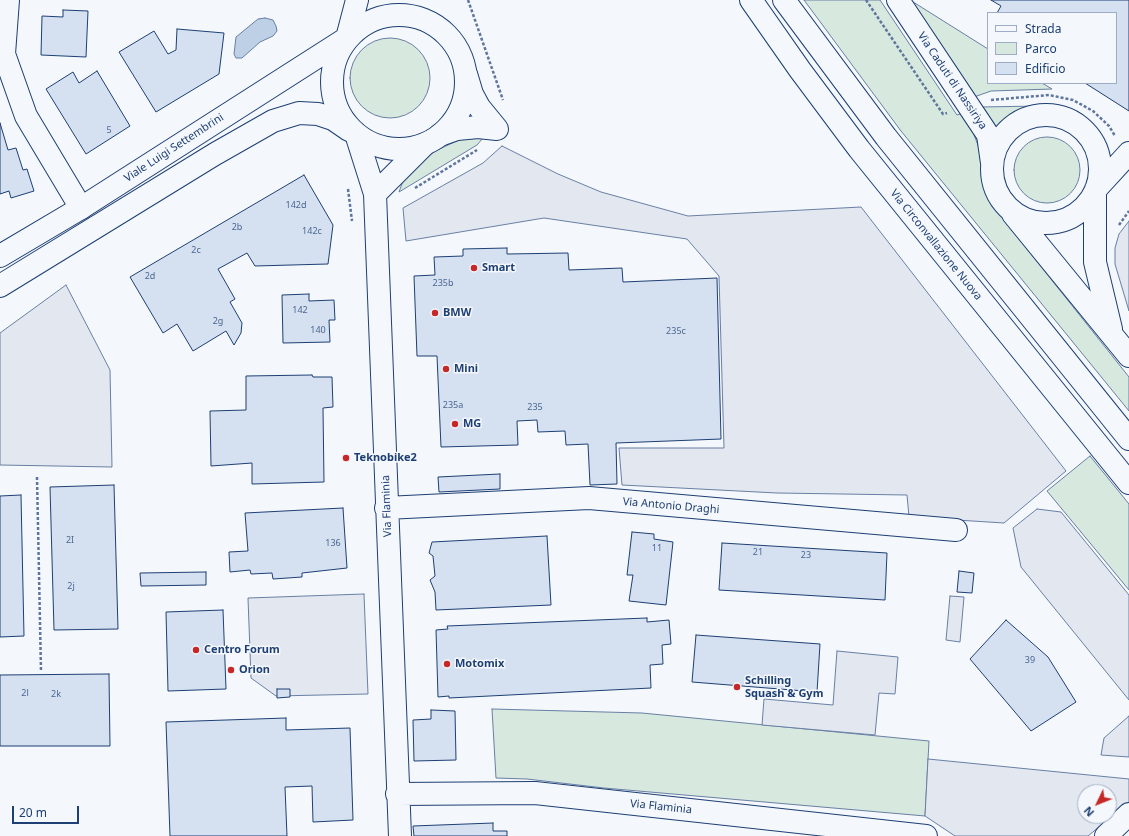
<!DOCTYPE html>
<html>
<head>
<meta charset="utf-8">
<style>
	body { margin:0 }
	#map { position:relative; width:1129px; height:836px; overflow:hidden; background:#f4f7fb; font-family:"Noto Sans",sans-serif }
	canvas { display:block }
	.legend { position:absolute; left:987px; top:12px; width:130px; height:72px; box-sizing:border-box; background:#f4f7fb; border:1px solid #9eadc5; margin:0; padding:5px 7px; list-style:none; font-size:12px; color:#1d3f73 }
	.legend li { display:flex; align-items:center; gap:8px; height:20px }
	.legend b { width:20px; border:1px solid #9eadc5 }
	.north { position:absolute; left:1077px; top:784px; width:40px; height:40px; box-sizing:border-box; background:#f4f7fb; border:1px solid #9eadc5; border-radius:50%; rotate:227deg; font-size:11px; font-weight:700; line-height:16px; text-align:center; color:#1d3f73 }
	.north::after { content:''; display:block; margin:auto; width:14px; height:18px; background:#c62828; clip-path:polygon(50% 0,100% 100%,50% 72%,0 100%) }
	.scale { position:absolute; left:12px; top:806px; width:67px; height:18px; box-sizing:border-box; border:2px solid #1d3f73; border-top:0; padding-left:5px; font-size:12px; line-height:14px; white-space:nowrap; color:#1d3f73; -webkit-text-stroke:3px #f4f7fb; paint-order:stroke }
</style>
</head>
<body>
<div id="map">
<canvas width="1129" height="836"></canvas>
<ul class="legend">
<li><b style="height:5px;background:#f4f7fb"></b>Strada</li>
<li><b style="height:11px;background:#d7e8df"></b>Parco</li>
<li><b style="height:11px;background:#d5e0f0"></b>Edificio</li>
</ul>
<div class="north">N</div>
<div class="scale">20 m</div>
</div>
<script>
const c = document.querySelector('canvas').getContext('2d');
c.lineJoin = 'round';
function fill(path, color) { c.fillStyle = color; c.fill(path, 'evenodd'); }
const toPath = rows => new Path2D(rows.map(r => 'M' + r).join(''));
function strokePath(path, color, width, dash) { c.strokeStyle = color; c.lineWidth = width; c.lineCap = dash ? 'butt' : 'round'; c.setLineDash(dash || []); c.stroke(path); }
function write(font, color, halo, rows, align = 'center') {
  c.font = font + ' "Noto Sans",sans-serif'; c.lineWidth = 3; c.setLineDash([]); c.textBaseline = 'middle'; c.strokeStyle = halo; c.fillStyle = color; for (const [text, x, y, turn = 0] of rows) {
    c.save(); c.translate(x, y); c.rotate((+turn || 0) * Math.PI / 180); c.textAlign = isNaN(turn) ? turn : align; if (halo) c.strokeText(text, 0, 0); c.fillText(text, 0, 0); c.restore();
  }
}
const green = toPath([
	[804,0,880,0,957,115,963,113,971,127,978,145,990,194,1003,219,1129,377,1129,411,901,131,804,0],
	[910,0,988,49,988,83,1042,83,1052,89,991,91,974,97,910,0],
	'350 78a40 40 0 1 1 80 0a40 40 0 1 1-80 0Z',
	[1040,106,1025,110,1014,116,997,132,980,107,1040,106],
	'1014 170a33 33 0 1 1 66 0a33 33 0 1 1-66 0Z',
	[483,138,477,145,399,192,403,181,422,160,433,152,461,139,483,138],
	[1090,456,1129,504,1129,590,1047,491,1090,456],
	[492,709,642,713,929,741,925,816,604,788,527,779,496,778,492,709]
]);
const parking = toPath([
	[502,146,558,174,601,192,688,216,861,207,1066,471,1004,523,909,517,907,495,777,493,622,485,619,448,724,448,719,276,687,239,544,218,406,241,403,208,483,163,502,146],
	[1129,221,1129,311,1115,264,1115,248,1119,234,1129,221],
	[66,285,110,370,112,467,0,465,0,333,66,285],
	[1037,509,1061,512,1129,595,1129,700,1021,567,1013,528,1037,509],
	[364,594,368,694,276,696,251,678,248,598,364,594],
	[950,596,964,597,960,642,946,640,950,596],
	[837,651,898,657,895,694,879,693,875,735,762,725,764,699,833,705,837,651],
	[1129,716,1129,757,1101,755,1104,738,1129,716],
	[928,759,1129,779,1129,802,1088,836,955,836,925,816,928,759],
	[1085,792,1109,792,1109,816,1085,816,1085,792]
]);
const water = toPath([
	[265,18,273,20,276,26,277,31,273,36,260,42,242,58,236,58,234,54,236,37,258,19,265,18]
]);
const building = toPath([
	[991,0,1129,0,1129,111,1085,83,1116,83,1116,13,997,13,1001,6,991,0],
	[63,10,88,11,86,57,41,55,42,16,63,17,63,10],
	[177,29,224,33,219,74,156,112,119,52,154,31,168,54,176,50,177,29],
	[97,71,130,126,86,154,46,89,73,72,79,83,97,71],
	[0,123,8,150,16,148,23,170,27,169,34,191,11,198,9,191,0,194,0,123],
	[304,175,333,225,328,264,255,266,247,253,218,269,235,299,230,302,242,323,241,333,234,345,226,331,193,351,177,324,163,333,130,277,304,175],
	[507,248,507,254,568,253,569,270,622,268,623,282,717,278,721,439,616,443,617,484,590,485,588,444,566,445,565,431,538,432,537,420,517,421,518,445,441,447,437,356,417,356,414,276,435,275,434,257,463,256,463,249,507,248],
	[309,294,309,301,334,300,335,320,329,320,330,342,283,343,282,295,309,294],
	[312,375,313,377,332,377,333,407,323,408,324,482,252,484,252,463,211,466,210,411,246,410,246,376,312,375],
	[500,474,500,489,439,492,438,477,500,474],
	[114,485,118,629,54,630,50,487,114,485],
	[21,495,24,636,0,637,0,496,21,495],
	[343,508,347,568,302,573,302,577,273,579,272,573,251,574,250,570,230,572,229,552,248,551,245,513,343,508],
	[632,532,654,534,654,539,673,542,666,605,629,601,633,575,627,575,632,532],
	[547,536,551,605,436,610,435,592,430,580,435,576,433,556,429,553,432,542,547,536],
	[722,543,887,553,885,600,719,590,722,543],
	[959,571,974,573,972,593,957,592,959,571],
	[206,572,206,585,141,586,140,573,206,572],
	[223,610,226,689,168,691,166,612,223,610],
	[647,618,647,622,669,620,671,644,662,645,663,664,650,665,651,688,449,698,449,696,438,697,436,630,448,629,447,626,647,618],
	[1006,620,1048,657,1076,702,1031,731,970,659,1006,620],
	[696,635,820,644,817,692,692,682,696,635],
	[109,674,110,746,0,746,0,675,109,674],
	[277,689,290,689,290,697,277,698,277,689],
	[431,710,455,711,456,760,414,761,413,720,431,719,431,710],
	[286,718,286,730,350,728,353,820,313,822,312,786,285,787,287,836,170,836,166,722,286,718],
	[493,823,493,831,507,831,507,836,414,836,413,826,493,823]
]);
const path = toPath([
	[468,0,503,100],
	[866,0,943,114,947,113],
	[991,100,1049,95,1073,100,1093,111,1109,126,1115,136],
	[415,188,477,150],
	[348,189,352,221],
	[1119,225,1129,211],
	[37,477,41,671]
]);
const minor = toPath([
	[8,0,4,54,26,116,81,208],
	[898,0,988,135,992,163],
	'992 169a54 54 0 1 1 108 0a54 54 0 1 1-108 0Z',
	[356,134,375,194,400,836],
	[440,135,457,129,478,127,497,129,479,107,472,94,466,74],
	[1096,189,1129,153],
	[1095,193,1095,262,1111,329],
	[375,194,425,144],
	[1013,214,1129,356],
	[386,508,589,498,956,530],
	[397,794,535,793,926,836],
	[1106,836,1129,814]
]);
const major = toPath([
	[751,0,800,70,859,149,1129,483],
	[784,0,886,137,1129,439],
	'332 82a67 67 0 1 1 134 0a67 67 0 1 1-134 0Z',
	[0,256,81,208,347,38,357,0],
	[0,286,215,154,273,121,299,113,318,114,333,119,349,130]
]);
const markers = [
	[474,268,4,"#c62828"],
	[435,313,4,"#c62828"],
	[446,369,4,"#c62828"],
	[455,424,4,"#c62828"],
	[346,458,4,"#c62828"],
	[196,650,4,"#c62828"],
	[447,664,4,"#c62828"],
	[231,670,4,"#c62828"],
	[737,687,4,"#c62828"]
];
const numberNames = [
	["5",109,130],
	["142d",296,205],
	["2b",237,227],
	["142c",312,231],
	["2c",196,250],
	["2d",150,276],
	["235b",443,283],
	["142",300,310],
	["2g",218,321],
	["140",318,330],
	["235c",676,331],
	["235a",453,405],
	["235",535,407],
	["2I",70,540],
	["136",333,543],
	["11",657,548],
	["21",758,552],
	["23",806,555],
	["2j",71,586],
	["39",1030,660],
	["2l",25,693],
	["2k",56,694]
];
const streetNames = [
	["Via Caduti di Nassiriya",952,81,56],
	["Viale Luigi Settembrini",174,148,-33],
	["Via Circonvallazione Nuova",936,245,51],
	["Via Flaminia",387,506,-92],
	["Via Antonio Draghi",671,506,5],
	["Via Flaminia",661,807,6]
];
const poiNames = [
	["Smart",482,268],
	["BMW",443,313],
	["Mini",454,369],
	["MG",463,424],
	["Teknobike2",354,458],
	["Centro Forum",204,650],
	["Motomix",455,664],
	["Orion",239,670],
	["Schilling",745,681],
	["Squash & Gym",745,694]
];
fill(green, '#d7e8df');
strokePath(green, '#687fa3', 1);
fill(parking, '#e3e8f0');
strokePath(parking, '#687fa3', 1);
fill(water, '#bed0e5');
strokePath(water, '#687fa3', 1);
fill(building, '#d5e0f0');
strokePath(building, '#1d3f73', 1);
strokePath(minor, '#1d3f73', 24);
strokePath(major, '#1d3f73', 24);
strokePath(path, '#5e769c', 2.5, [3, 2]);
strokePath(minor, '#f4f7fb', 22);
strokePath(major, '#f4f7fb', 22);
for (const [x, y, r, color] of markers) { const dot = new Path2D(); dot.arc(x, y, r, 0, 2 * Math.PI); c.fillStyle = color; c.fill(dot); strokePath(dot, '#f4f7fb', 1.5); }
write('9px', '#4b6792', null, numberNames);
write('11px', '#1d3f73', '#f4f7fb', streetNames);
write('bold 11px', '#1d3f73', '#f4f7fb', poiNames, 'left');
</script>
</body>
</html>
